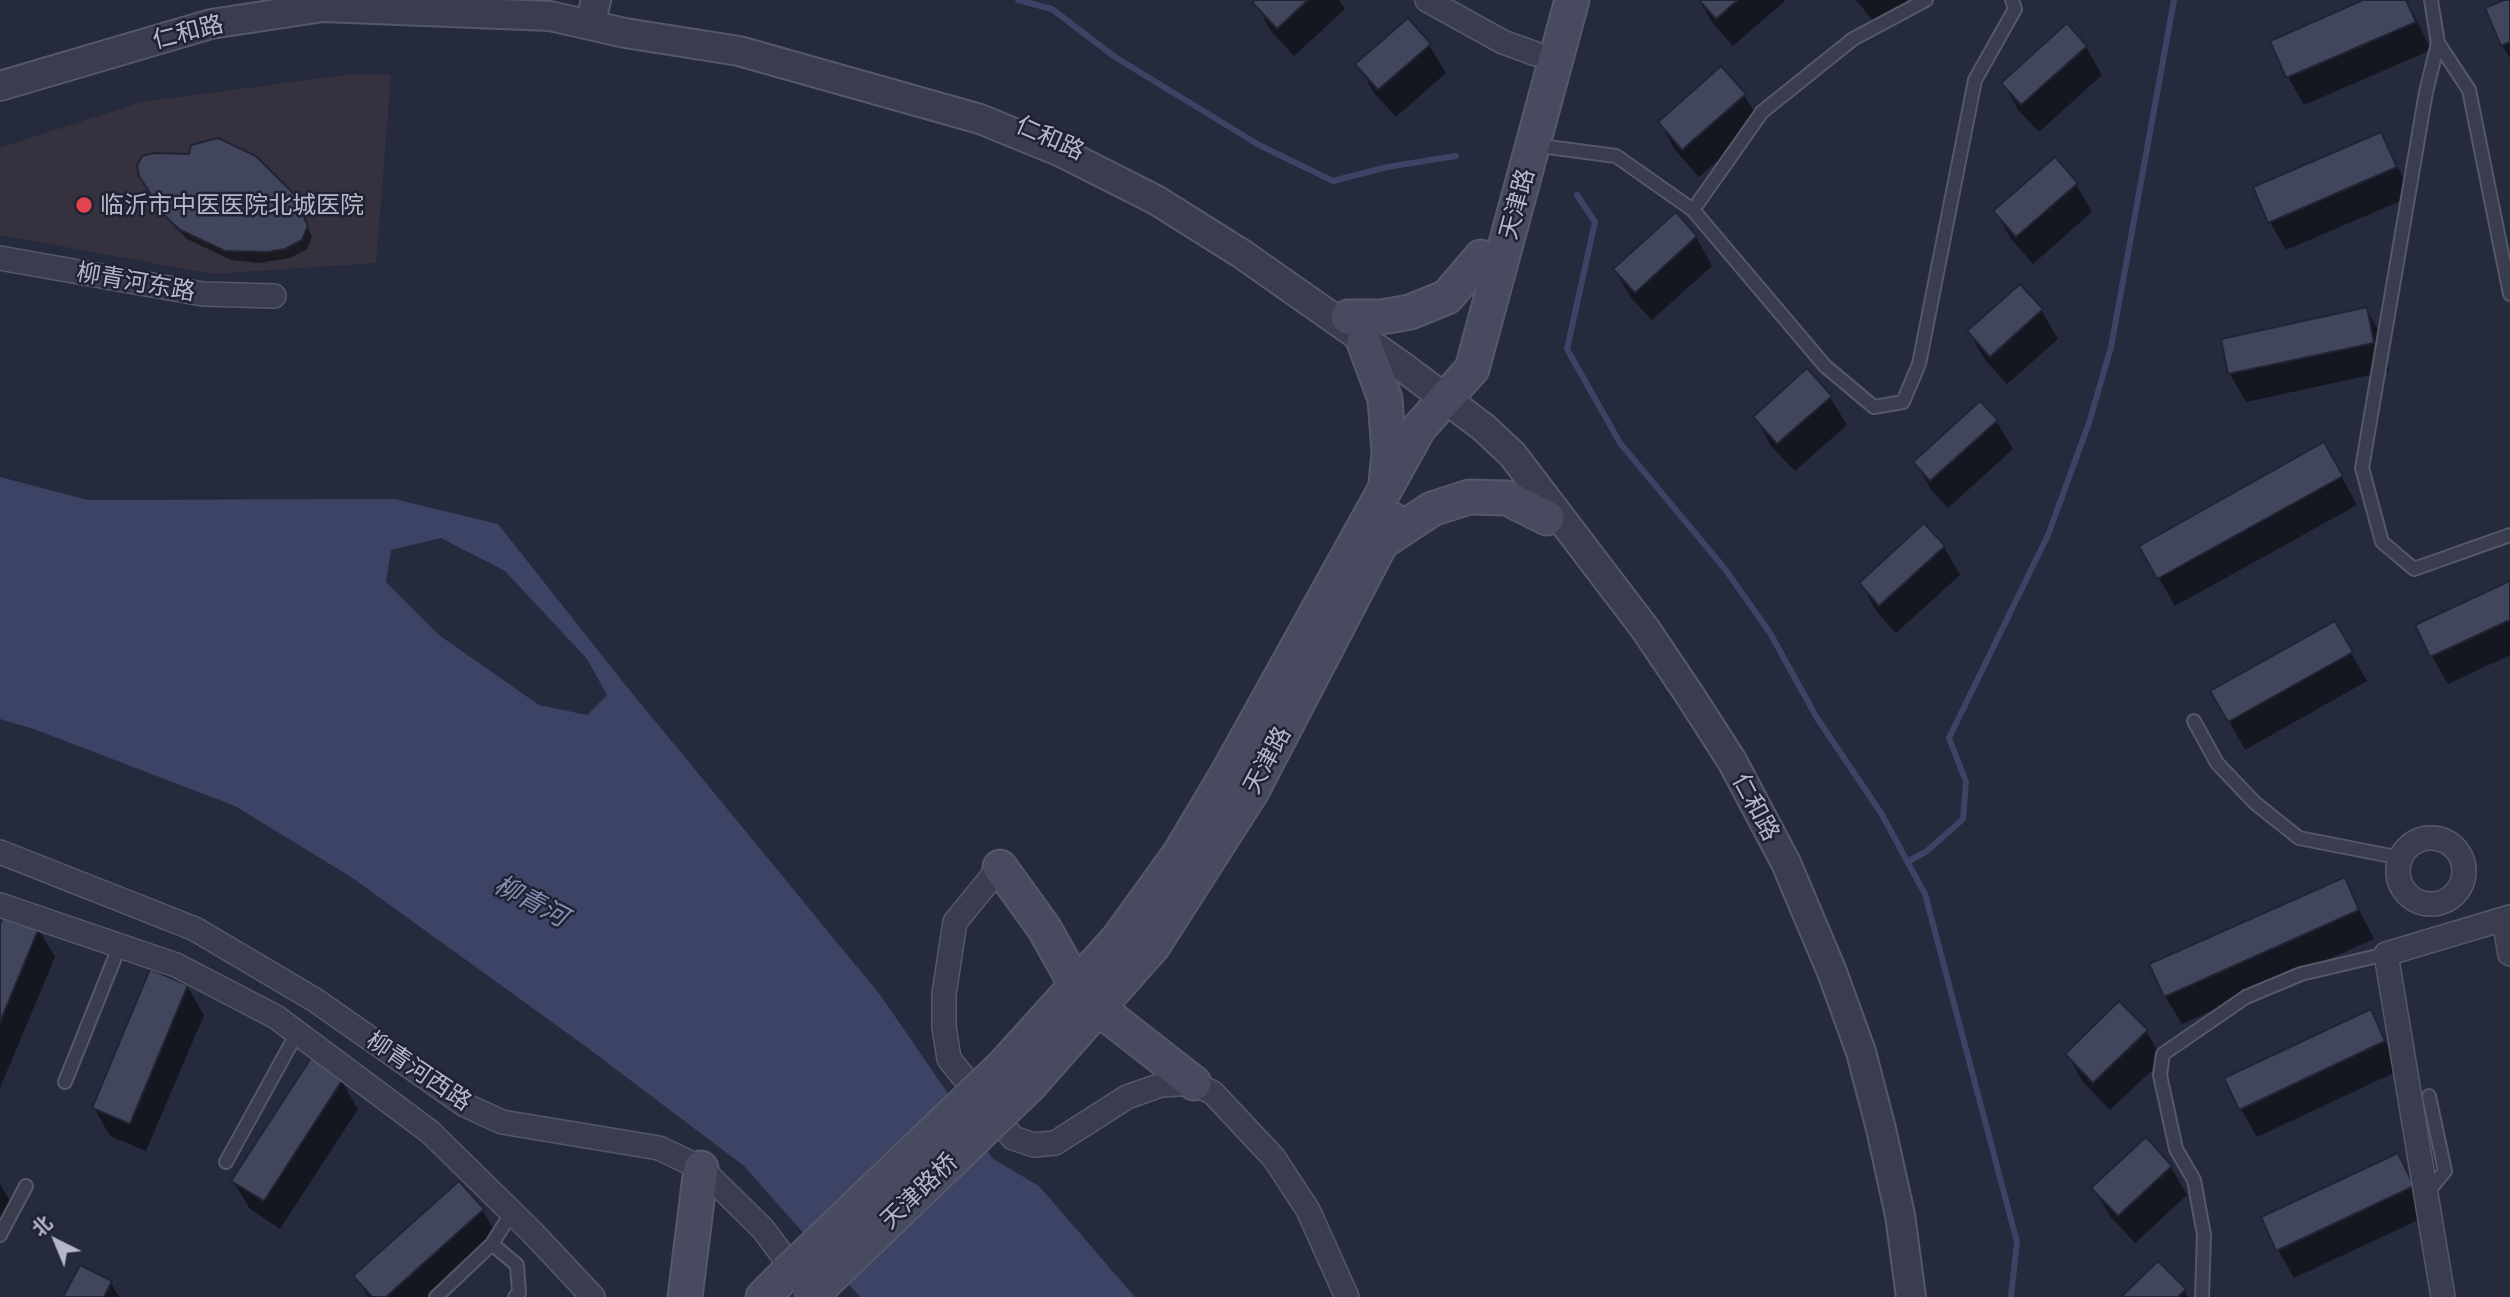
<!DOCTYPE html>
<html>
<head>
<meta charset="utf-8">
<style>
	body { margin:0 }
	#map { position:relative; width:2510px; height:1297px; overflow:hidden; background:#262a3d; font-family:Commissioner,"Noto Sans SC",sans-serif }
	canvas { display:block }
	.north { position:absolute; left:21px; top:1206px; width:70px; height:70px; -webkit-text-stroke:5px #1f2232; paint-order:stroke; rotate:317deg; font-size:19px; font-weight:700; line-height:28px; text-align:center; color:#b6b8c8 }
	.north::after { content:''; display:block; margin:auto; width:24px; height:32px; background:#b6b8c8; clip-path:polygon(50% 0,100% 100%,50% 72%,0 100%) }
</style>
</head>
<body>
<div id="map">
<canvas width="2510" height="1297"></canvas>
<div class="north">北</div>
</div>
<script>
const c = document.querySelector('canvas').getContext('2d');
c.lineJoin = 'round';
function fill(path, color) { c.fillStyle = color; c.fill(path, 'evenodd'); }
const toPath = rows => new Path2D(rows.map(r => 'M' + r).join(''));
function strokePath(path, color, width, dash) { c.strokeStyle = color; c.lineWidth = width; c.lineCap = dash ? 'butt' : 'round'; c.setLineDash(dash || []); c.stroke(path); }
function write(font, color, halo, rows, align = 'center') {
  c.font = font + ' Commissioner,"Noto Sans SC",sans-serif'; c.lineWidth = 5; c.setLineDash([]); c.textBaseline = 'middle'; c.strokeStyle = halo; c.fillStyle = color; for (const [text, x, y, turn = 0] of rows) {
    c.save(); c.translate(x, y); c.rotate((+turn || 0) * Math.PI / 180); c.textAlign = isNaN(turn) ? turn : align; if (halo) c.strokeText(text, 0, 0); c.fillText(text, 0, 0); c.restore();
  }
}
const medical = toPath([
	[353,74,391,75,376,263,212,274,0,235,0,148,141,102]
]);
const water = toPath([
	[0,477,88,500,394,499,498,524,623,682,881,996,993,1159,1039,1186,1135,1297,860,1297,744,1166,581,1043,351,877,235,806,34,729,0,719],
	[441,538,505,571,587,659,607,695,587,715,539,705,439,635,386,582,391,550]
]);
const shadow = toPath([
	[1257,0,1339,0,1345,9,1294,56,1271,31,1255,2],
	[1699,0,1784,0,1785,1,1733,46,1712,22],
	[1856,0,1912,0,1879,28],
	[2368,0,2407,0,2431,50,2304,105,2288,77],
	[2508,0,2510,0,2510,58,2502,45],
	[1429,45,1446,73,1396,117,1374,93,1358,64],
	[2086,47,2102,75,2039,132,2019,111,2003,83],
	[1744,95,1761,123,1699,177,1676,151,1660,123],
	[2381,134,2412,196,2286,250,2270,222],
	[2076,184,2092,212,2033,264,2011,239,1995,211],
	[146,186,298,205,312,237,307,249,290,258,259,263,231,260,187,239,172,224],
	[1676,215,1696,237,1712,266,1652,320,1631,298,1615,270],
	[2020,286,2041,310,2058,339,2007,384,1985,360,1969,332],
	[2366,309,2382,337,2389,371,2246,402,2230,374,2223,340],
	[1830,397,1847,425,1795,471,1771,446,1755,417],
	[1996,421,2013,449,1948,508,1932,491,1915,462],
	[2324,445,2357,505,2175,606,2141,547],
	[1944,547,1960,575,1896,633,1877,612,1861,584],
	[2510,583,2510,655,2448,684,2432,656],
	[2334,623,2367,681,2245,750,2213,692],
	[2344,880,2374,939,2182,1024,2165,996],
	[0,929,38,929,55,957,0,1088],
	[187,986,204,1015,146,1151,110,1136,94,1108],
	[2370,1011,2400,1070,2257,1137,2241,1109],
	[2146,1031,2163,1060,2110,1110,2083,1082,2067,1054],
	[341,1080,358,1109,280,1229,250,1209,233,1181],
	[2398,1155,2429,1215,2294,1278,2278,1250],
	[2171,1167,2187,1195,2135,1243,2110,1216,2094,1188],
	[0,1184,13,1206,0,1231],
	[482,1210,499,1238,433,1297,368,1297,356,1276],
	[111,1283,119,1297,65,1297],
	[2184,1290,2188,1297,2123,1297]
]);
const stream = toPath([
	[1018,0,1052,9,1115,57,1259,145,1333,181,1387,167,1456,156],
	[1577,195,1595,222,1567,349,1620,443,1725,569,1770,633,1817,718,1881,813,1925,894,2017,1242,2011,1297],
	[1907,862,1927,851,1963,819,1966,782,1949,738,2048,535,2089,423,2111,347,2174,0]
]);
const building = toPath([
	[1255,0,1308,0,1277,29,1252,2,1255,0],
	[1699,0,1738,0,1716,19,1699,0],
	[2363,0,2406,0,2416,22,2286,78,2270,41,2363,0],
	[2504,0,2510,0,2510,42,2501,46,2485,8,2504,0],
	[1408,18,1431,44,1378,90,1355,64,1408,18],
	[2067,23,2087,46,2021,105,2001,83,2067,23],
	[1721,66,1746,94,1682,150,1658,122,1721,66],
	[2381,132,2397,167,2268,223,2253,187,2381,132],
	[218,138,256,156,294,194,308,226,302,240,285,249,268,252,225,251,180,230,164,215,139,176,137,166,142,156,154,153,189,154,191,145,218,138],
	[2055,157,2078,183,2016,237,1993,211,2055,157],
	[1676,212,1697,236,1635,293,1613,269,1676,212],
	[2020,284,2043,309,1990,357,1967,331,2020,284],
	[2367,307,2374,343,2228,374,2221,339,2367,307],
	[1807,368,1832,396,1777,444,1753,417,1807,368],
	[1980,401,1998,420,1930,481,1913,462,1980,401],
	[2324,442,2343,476,2157,579,2139,546,2324,442],
	[1924,523,1945,546,1879,606,1859,583,1924,523],
	[2510,581,2510,620,2430,657,2415,625,2510,581],
	[2335,621,2353,652,2228,722,2210,691,2335,621],
	[2345,877,2359,910,2164,997,2149,964,2345,877],
	[5,913,39,928,0,1022,0,924,5,913],
	[150,969,188,985,130,1124,92,1108,150,969],
	[2119,1001,2148,1030,2093,1083,2065,1054,2119,1001],
	[2371,1009,2385,1041,2239,1110,2224,1078,2371,1009],
	[311,1058,343,1079,264,1201,231,1181,311,1058],
	[2146,1137,2172,1166,2118,1216,2091,1188,2146,1137],
	[2398,1153,2414,1186,2276,1251,2261,1217,2398,1153],
	[459,1181,484,1209,386,1297,372,1297,353,1276,459,1181],
	[2158,1261,2186,1289,2178,1297,2121,1297,2158,1261],
	[80,1265,112,1281,104,1297,63,1297,80,1265]
]);
const service = toPath([
	[2431,0,2438,43,2426,92,2362,468,2382,542,2414,569,2510,535],
	[2438,43,2469,90,2510,294],
	[1533,145,1616,156,1693,210,1825,366,1874,407,1903,402,1919,364,1975,80,2015,9,2012,0],
	[1693,210,1762,112,1853,39,1926,0],
	[2194,721,2217,763,2255,803,2299,838,2401,858],
	[65,1082,120,945],
	[226,1162,297,1033],
	[2427,1193,2445,1171,2429,1096],
	[0,1235,26,1186],
	[492,1244,517,1265,519,1293,515,1297],
	[436,1297,492,1244,512,1212],
	[2202,1297,2204,1235,2194,1180,2176,1149,2160,1075,2163,1054,2246,997,2301,974,2386,954]
]);
const minor = toPath([
	[1427,0,1503,42,1536,54],
	[0,258,203,294,274,296],
	'2398 871a33 33 0 1 1 66 0a33 33 0 1 1-66 0Z',
	[0,852,195,929,315,1000,465,1105,502,1122,659,1148,701,1168,763,1229,801,1280],
	[1000,867,955,922,944,994,944,1027,949,1059,1013,1138,1034,1145,1055,1143,1127,1097,1161,1085,1194,1083,1213,1093,1274,1158,1308,1210,1347,1297],
	[0,905,176,965,276,1017,430,1132,532,1232,593,1297],
	[2504,919,2510,954],
	[2443,1297,2386,954,2510,917]
]);
const tertiary = toPath([
	[590,25,596,0],
	[0,86,211,24,323,7,550,16,625,33,739,51,980,119,1061,152,1156,200,1242,254,1403,367,1483,427,1512,454,1646,630,1691,697,1732,761,1786,863,1832,972,1861,1052,1881,1129,1900,1215,1911,1297]
]);
const secondary = toPath([
	[1348,317,1382,317,1410,312,1447,297,1481,257],
	[1364,342,1385,399,1389,453,1386,483],
	[1382,542,1432,509,1469,497,1507,498,1547,518],
	[1000,867,1044,928,1076,985],
	[1098,1008,1194,1083],
	[1004,1065,1118,939,1180,853,1227,774,1419,428,1472,369,1572,0],
	[1029,1086,1153,946,1252,791,1393,520],
	[685,1297,701,1168],
	[763,1297,787,1273]
]);
const secondaryBridge = toPath([
	[787,1273,1004,1065],
	[810,1297,1029,1086]
]);
const markers = [
	[84,205,9,"#e0444e"]
];
const streetNames = [
	["仁和路",188,32,-14],
	["仁和路",1050,138,24],
	["天津路",1517,204,-75],
	["柳青河东路",136,282,10],
	["天津路",1267,760,-62],
	["仁和路",1756,807,62],
	["柳青河西路",419,1071,34],
	["天津路桥",919,1191,-44]
];
const poiNames = [
	["临沂市中医医院北城医院",100,205]
];
const waterNames = [
	["柳青河",531,901,28]
];
fill(medical, '#36313f');
fill(water, '#3c4365');
fill(shadow, '#0007');
strokePath(stream, '#3c4365', 6);
fill(building, '#42465d');
strokePath(building, '#212434', 2);
strokePath(service, '#555868', 16);
strokePath(minor, '#555868', 26);
strokePath(tertiary, '#555868', 32);
strokePath(secondary, '#555868', 37);
strokePath(service, '#3a3d4d', 12);
strokePath(minor, '#3a3d4d', 23);
strokePath(tertiary, '#3a3d4d', 28);
strokePath(secondary, '#484b60', 33);
strokePath(secondaryBridge, '#555868', 37, []);
strokePath(secondaryBridge, '#484b60', 33);
for (const [x, y, r, color] of markers) { const dot = new Path2D(); dot.arc(x, y, r, 0, 2 * Math.PI); c.fillStyle = color; c.fill(dot); strokePath(dot, '#1f2232', 2.5); }
write('24px', '#b6b8c8', '#1f2232', streetNames);
write('24px', '#b6b8c8', '#1f2232', poiNames, 'left');
write('italic 26px', '#868eb2', '#1f2232', waterNames);
</script>
</body>
</html>
